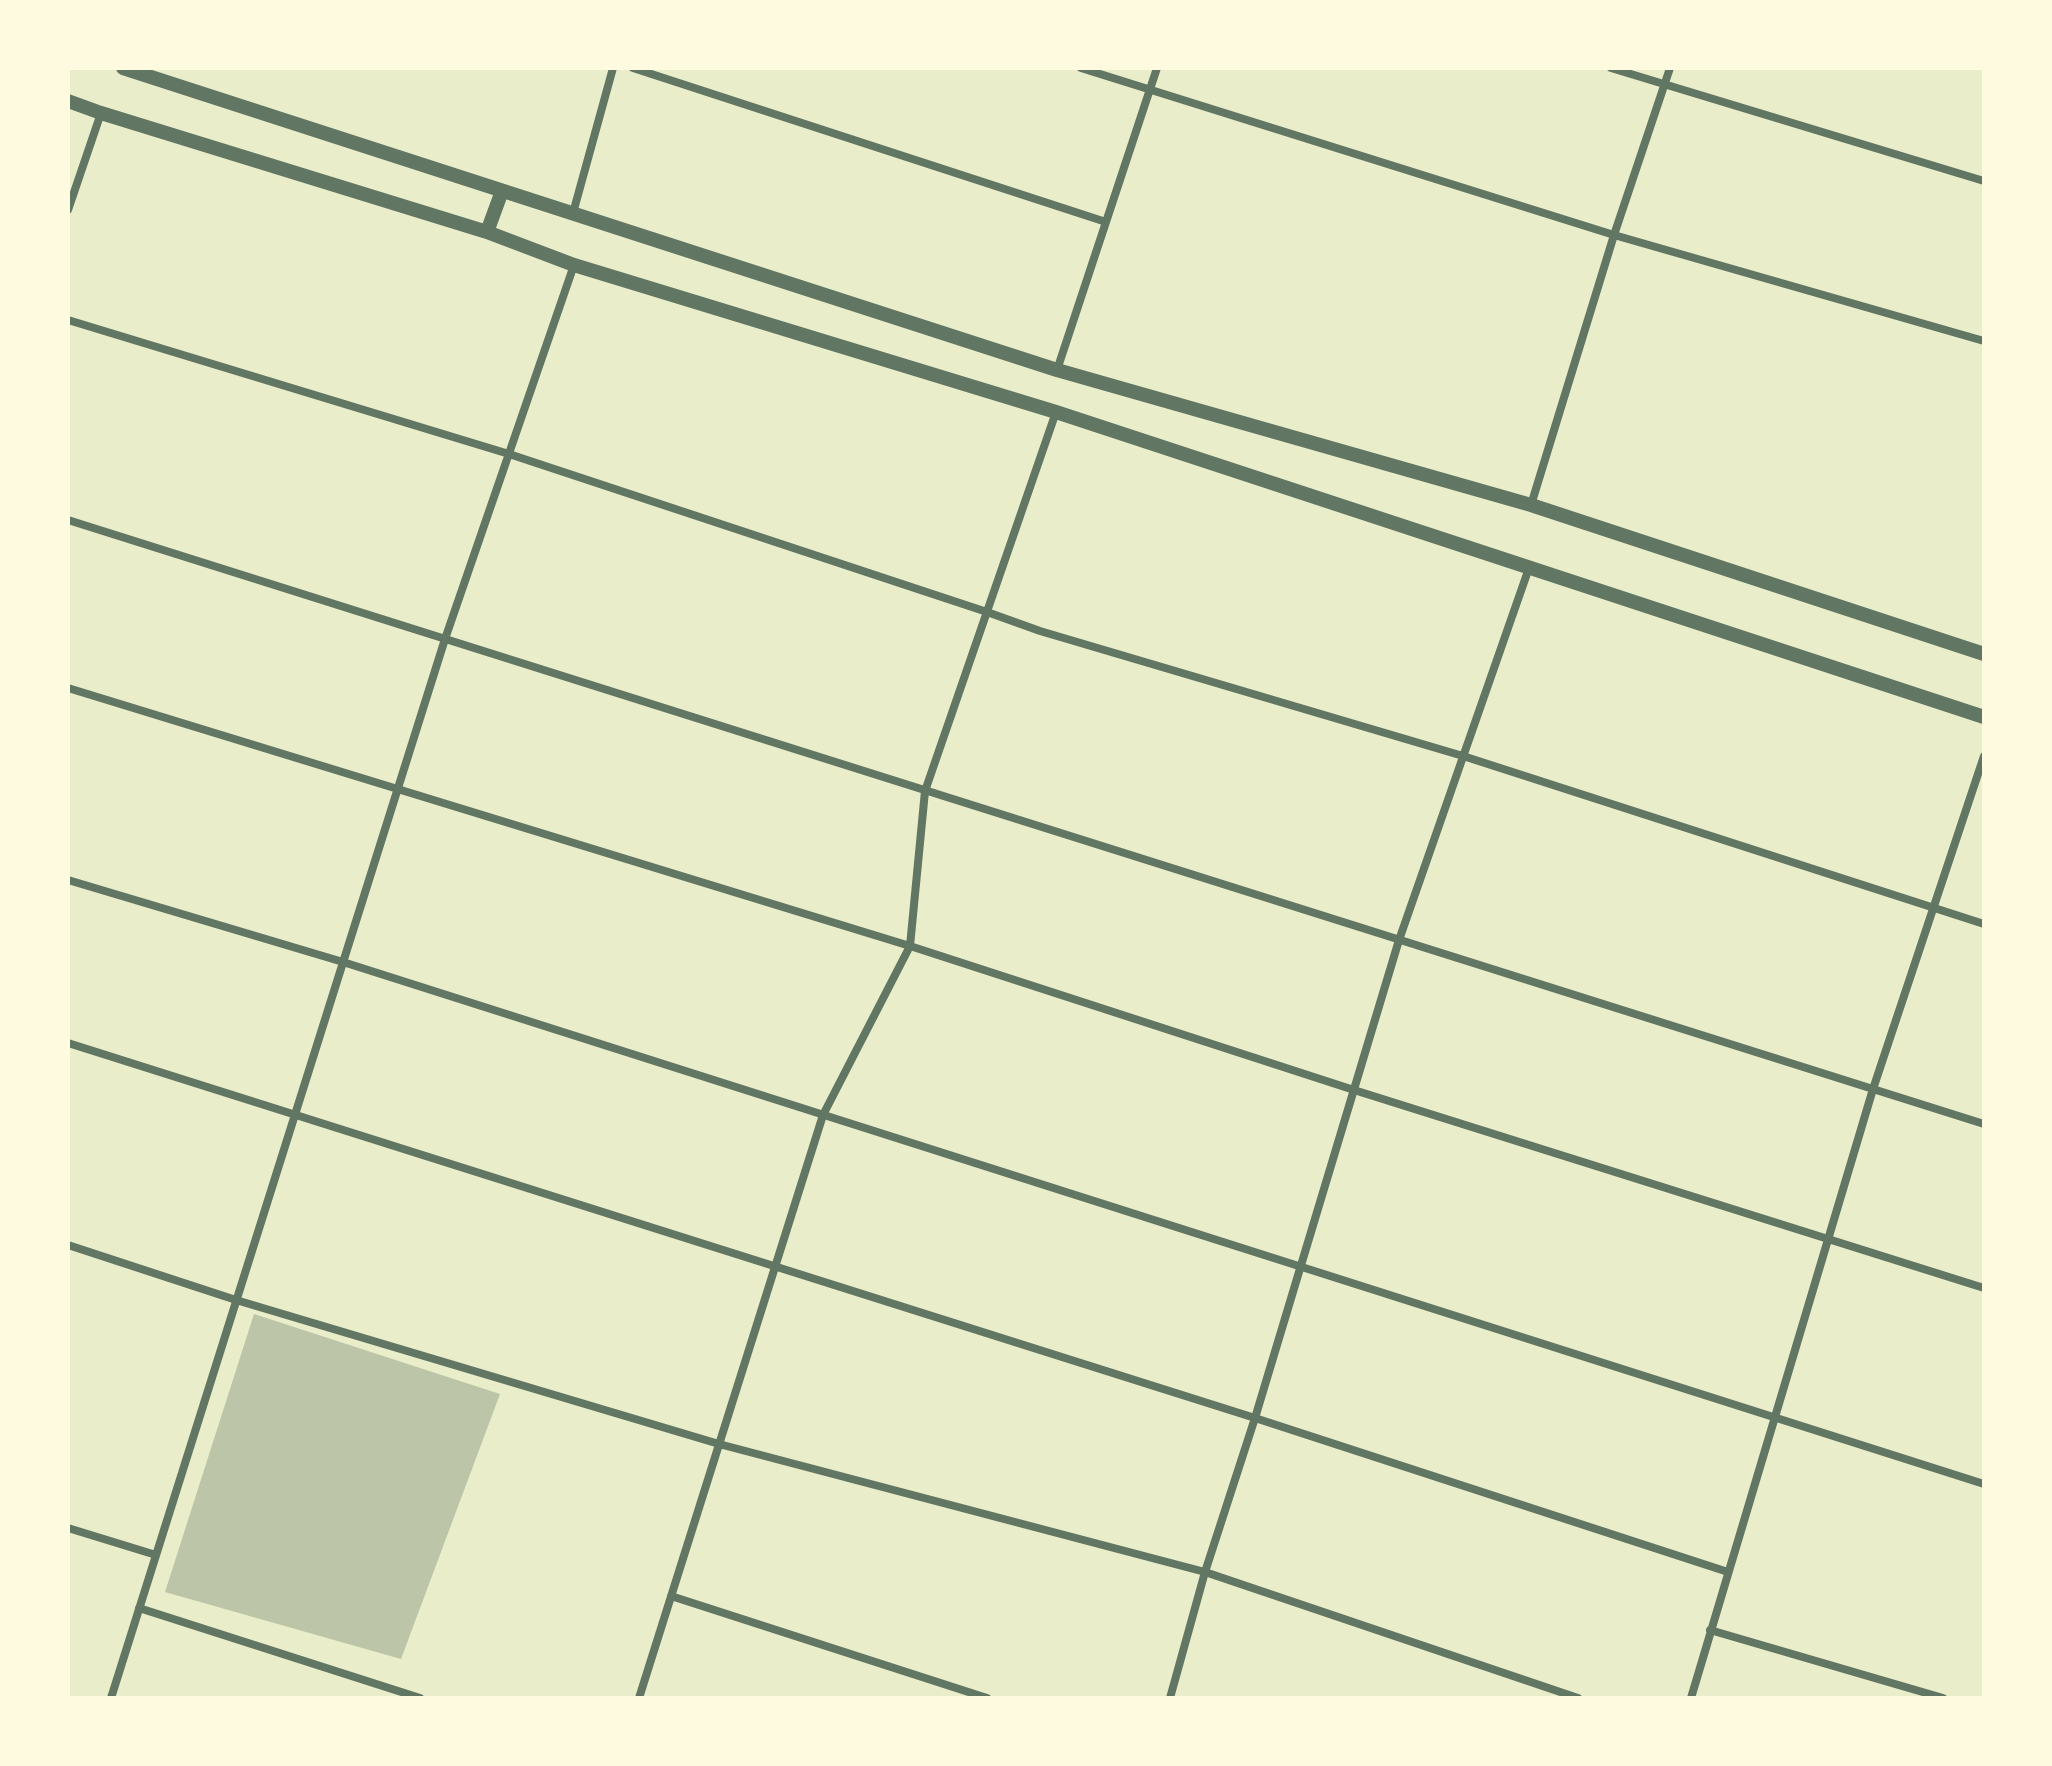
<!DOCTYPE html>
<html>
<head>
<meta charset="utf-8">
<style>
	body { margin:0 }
	#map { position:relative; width:2052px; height:1766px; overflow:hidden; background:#e9edc9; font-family:Helvetica,sans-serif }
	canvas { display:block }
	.frame { position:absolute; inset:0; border:70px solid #fefae0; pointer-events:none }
</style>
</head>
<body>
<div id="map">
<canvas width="2052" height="1766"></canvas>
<div class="frame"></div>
</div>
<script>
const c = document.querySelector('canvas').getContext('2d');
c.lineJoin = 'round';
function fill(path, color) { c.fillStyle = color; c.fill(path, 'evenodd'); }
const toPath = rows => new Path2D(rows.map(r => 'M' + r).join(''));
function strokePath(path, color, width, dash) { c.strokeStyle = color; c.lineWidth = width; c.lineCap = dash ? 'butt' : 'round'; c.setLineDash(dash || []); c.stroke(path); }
const building = toPath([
	[254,1314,500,1394,401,1659,165,1592]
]);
const minor = toPath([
	[633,68,1106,222],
	[1081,68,1614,235,1984,341],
	[1611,68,1984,181],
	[68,210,101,113],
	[573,213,613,68],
	[68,320,509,454,987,612,1040,631,1463,756,1984,924],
	[1057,370,1157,68],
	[1531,505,1614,235,1670,68],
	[68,520,1984,1124],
	[68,688,910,946,1354,1090,1984,1288],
	[68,880,343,962,1984,1484],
	[68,1043,1255,1418,1728,1572],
	[68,1245,236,1300,719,1444,1205,1572,1578,1698],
	[68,1528,156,1555],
	[671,1596,987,1698],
	[139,1608,420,1698],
	[1710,1630,1943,1698],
	[111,1698,445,639,574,265],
	[639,1698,823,1115,910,946,925,791,1056,412],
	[1170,1698,1205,1572,1255,1418,1399,940,1529,568],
	[1691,1698,1873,1089,1984,756]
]);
const tertiary = toPath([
	[123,68,1057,370,1531,505,1984,654],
	[68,101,101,113,487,232,574,265,1056,412,1984,717],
	[487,232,502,191]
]);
fill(building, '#bcc5a7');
strokePath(minor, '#617663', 8);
strokePath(tertiary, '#617663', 14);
</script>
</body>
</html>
